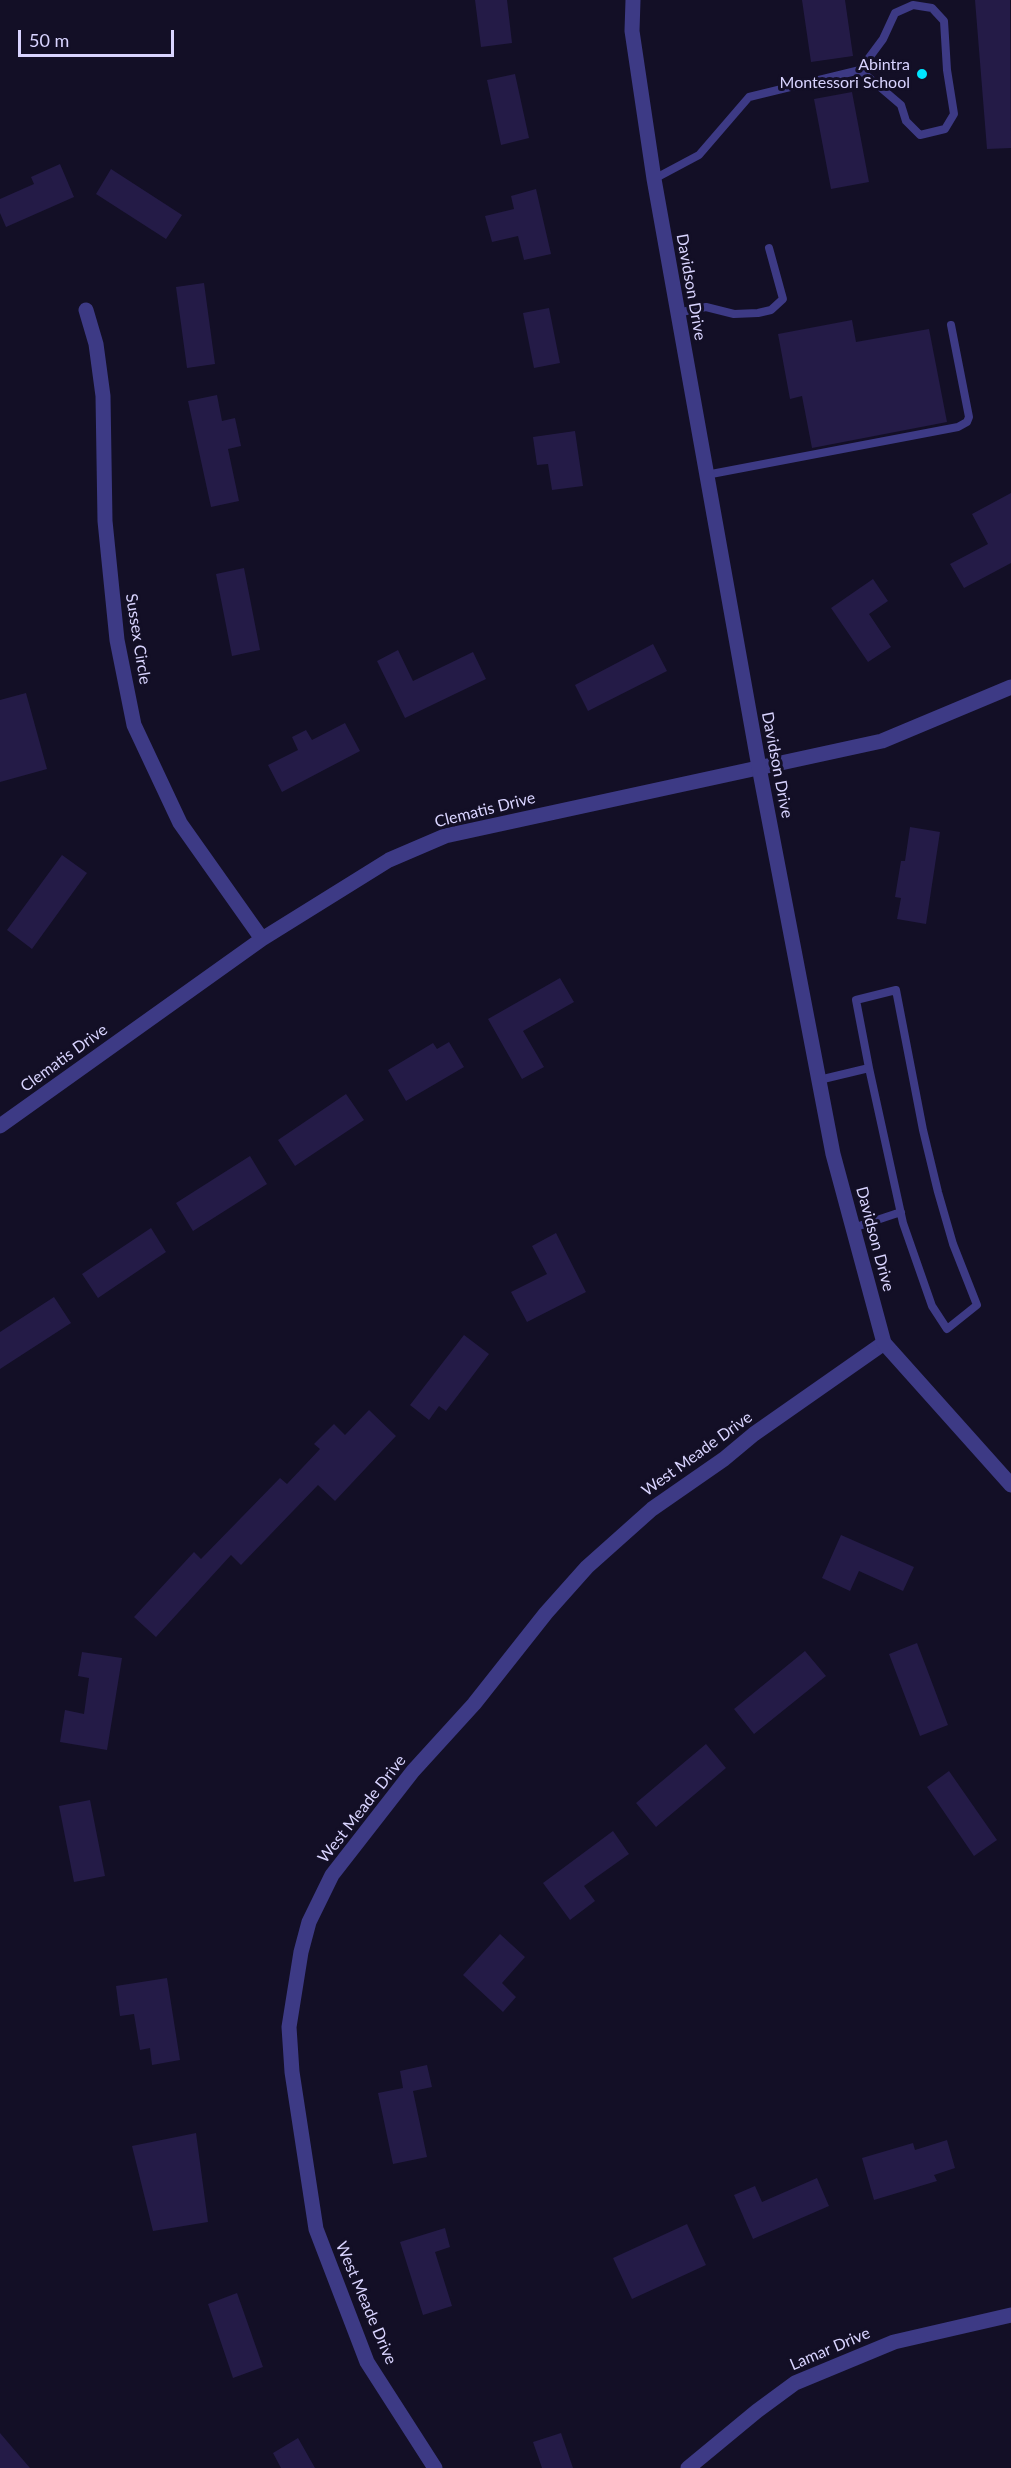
<!DOCTYPE html>
<html>
<head>
<meta charset="utf-8">
<style>
	body { margin:0 }
	#map { position:relative; width:1011px; height:2468px; overflow:hidden; background:#130f26; font-family:Lato,sans-serif }
	canvas { display:block }
	.scale { position:absolute; left:18px; top:30px; width:156px; height:27px; box-sizing:border-box; border:3px solid #d9d4ff; border-top:0; padding-left:8px; font-size:18px; line-height:21px; white-space:nowrap; color:#d9d4ff; -webkit-text-stroke:4px #130f26; paint-order:stroke }
</style>
</head>
<body>
<div id="map">
<canvas width="1011" height="2468"></canvas>
<div class="scale">50 m</div>
</div>
<script>
const c = document.querySelector('canvas').getContext('2d');
c.lineJoin = 'round';
function fill(path, color) { c.fillStyle = color; c.fill(path, 'evenodd'); }
const toPath = rows => new Path2D(rows.map(r => 'M' + r).join(''));
function strokePath(path, color, width, dash) { c.strokeStyle = color; c.lineWidth = width; c.lineCap = dash ? 'butt' : 'round'; c.setLineDash(dash || []); c.stroke(path); }
function write(font, color, halo, rows, align = 'center') {
  c.font = font + ' Lato,sans-serif'; c.lineWidth = 6; c.setLineDash([]); c.textBaseline = 'middle'; c.strokeStyle = halo; c.fillStyle = color; for (const [text, x, y, turn = 0] of rows) {
    c.save(); c.translate(x, y); c.rotate((+turn || 0) * Math.PI / 180); c.textAlign = isNaN(turn) ? turn : align; if (halo) c.strokeText(text, 0, 0); c.fillText(text, 0, 0); c.restore();
  }
}
const building = toPath([
	[475,0,507,0,512,43,481,47],
	[802,0,845,0,853,56,811,62],
	[975,0,1010,0,1011,148,987,149],
	[515,74,529,138,501,145,487,80],
	[852,92,869,182,831,189,814,99],
	[60,164,74,197,6,227,0,213,0,199,34,184,31,177],
	[111,169,182,215,166,239,96,194],
	[536,189,551,254,524,260,518,236,492,242,485,216,514,209,511,196],
	[204,283,215,364,187,368,176,287],
	[549,308,560,363,534,368,523,313],
	[852,320,856,342,929,329,947,422,812,448,802,396,790,399,778,334],
	[217,395,222,421,235,418,241,446,228,449,239,501,211,507,188,401],
	[575,431,583,486,552,490,548,464,537,465,533,437],
	[1011,493,1011,563,964,588,950,564,988,544,972,514],
	[244,568,260,650,232,656,216,574],
	[873,579,888,601,869,614,891,647,868,662,831,608],
	[653,644,667,671,588,711,575,685],
	[398,650,413,681,473,652,486,679,405,718,377,661],
	[26,693,47,769,0,782,0,700],
	[345,723,360,751,282,792,268,765,298,750,292,737,306,730,312,740],
	[910,827,940,832,926,924,897,919,901,898,895,897,901,861,905,861],
	[62,855,87,873,32,949,7,930],
	[560,978,574,1002,523,1031,544,1067,522,1079,488,1019],
	[449,1042,464,1067,406,1101,388,1070,433,1043,437,1049],
	[346,1094,364,1120,295,1166,278,1140],
	[250,1156,267,1184,193,1231,176,1203],
	[151,1228,166,1252,98,1298,82,1274],
	[556,1233,586,1292,527,1322,511,1292,547,1274,532,1246],
	[54,1297,71,1323,0,1369,0,1332],
	[464,1335,489,1354,446,1411,439,1406,429,1420,410,1405],
	[369,1410,396,1436,335,1501,318,1485,241,1565,231,1555,156,1637,134,1617,194,1552,201,1559,280,1478,287,1484,320,1449,314,1444,334,1424,345,1435],
	[841,1535,914,1567,903,1591,859,1571,850,1591,822,1578],
	[917,1643,948,1725,920,1736,889,1654],
	[805,1651,826,1676,754,1734,734,1709],
	[82,1652,122,1658,107,1750,60,1742,65,1710,84,1714,89,1678,78,1676],
	[706,1744,726,1768,656,1827,636,1803],
	[949,1771,997,1840,974,1856,927,1787],
	[90,1800,105,1876,74,1882,59,1806],
	[613,1831,629,1854,584,1886,595,1901,570,1920,543,1883],
	[500,1934,525,1957,502,1983,516,1997,503,2012,463,1975],
	[167,1978,180,2060,152,2065,150,2048,140,2050,134,2014,120,2016,116,1986],
	[427,2065,432,2087,413,2091,427,2157,393,2164,378,2093,403,2088,400,2071],
	[196,2133,208,2222,153,2231,132,2146],
	[947,2140,955,2168,934,2175,937,2181,874,2200,862,2158,913,2143,915,2150],
	[817,2178,829,2206,753,2239,734,2195,755,2186,762,2202],
	[687,2224,706,2265,632,2299,613,2258],
	[445,2228,450,2247,435,2252,452,2306,423,2315,400,2242],
	[237,2293,263,2367,233,2378,208,2304],
	[0,2433,30,2468,0,2468],
	[561,2433,573,2468,542,2468,533,2442],
	[298,2438,315,2468,281,2468,273,2453]
]);
const service = toPath([
	[654,179,699,155,749,97,860,70,883,39,895,13,913,5,932,8,944,21,947,70,954,114,945,129,920,135,906,121,901,105,860,70],
	[677,313,706,307,734,314,758,313,771,310,783,299,769,248],
	[706,475,958,427,967,422,969,417,951,325],
	[819,1080,869,1068,856,1000,896,990,923,1130,938,1192,953,1244,977,1305,947,1329,932,1306,903,1223,869,1068],
	[853,1228,901,1212]
]);
const minor = toPath([
	[86,310,96,344,103,396,105,521,117,640,134,725,180,823,262,939],
	[0,1126,262,939,389,860,445,836,882,741,1011,687],
	[435,2468,367,2362,316,2229,292,2072,289,2027,301,1952,309,1922,332,1875,413,1771,474,1704,546,1613,587,1567,652,1509,724,1459,754,1434,884,1343],
	[688,2468,757,2411,795,2383,894,2342,1011,2315]
]);
const tertiary = toPath([
	[633,0,632,31,654,179,759,767,833,1154,884,1343,1011,1485]
]);
const markers = [
	[922,74,6,"#00e5ff"]
];
const poiNames = [
	["Abintra",910,65],
	["Montessori School",910,83]
];
const streetNames = [
	["Davidson Drive",691,287,80],
	["Sussex Circle",138,639,81],
	["Davidson Drive",777,765,79],
	["Clematis Drive",485,810,-14],
	["Clematis Drive",64,1058,-36],
	["Davidson Drive",875,1239,75],
	["West Meade Drive",697,1454,-36],
	["West Meade Drive",362,1809,-52],
	["West Meade Drive",366,2303,67],
	["Lamar Drive",830,2349,-23]
];
fill(building, '#241b47');
strokePath(service, '#3d3a85', 8);
strokePath(minor, '#3d3a85', 15);
strokePath(tertiary, '#3d3a85', 15);
for (const [x, y, r, color] of markers) { const dot = new Path2D(); dot.arc(x, y, r, 0, 2 * Math.PI); c.fillStyle = color; c.fill(dot); strokePath(dot, '#130f26', 2); }
write('16px', '#d9d4ff', '#130f26', poiNames, 'right');
write('16px', '#d9d4ff', '#130f26', streetNames);
</script>
</body>
</html>
